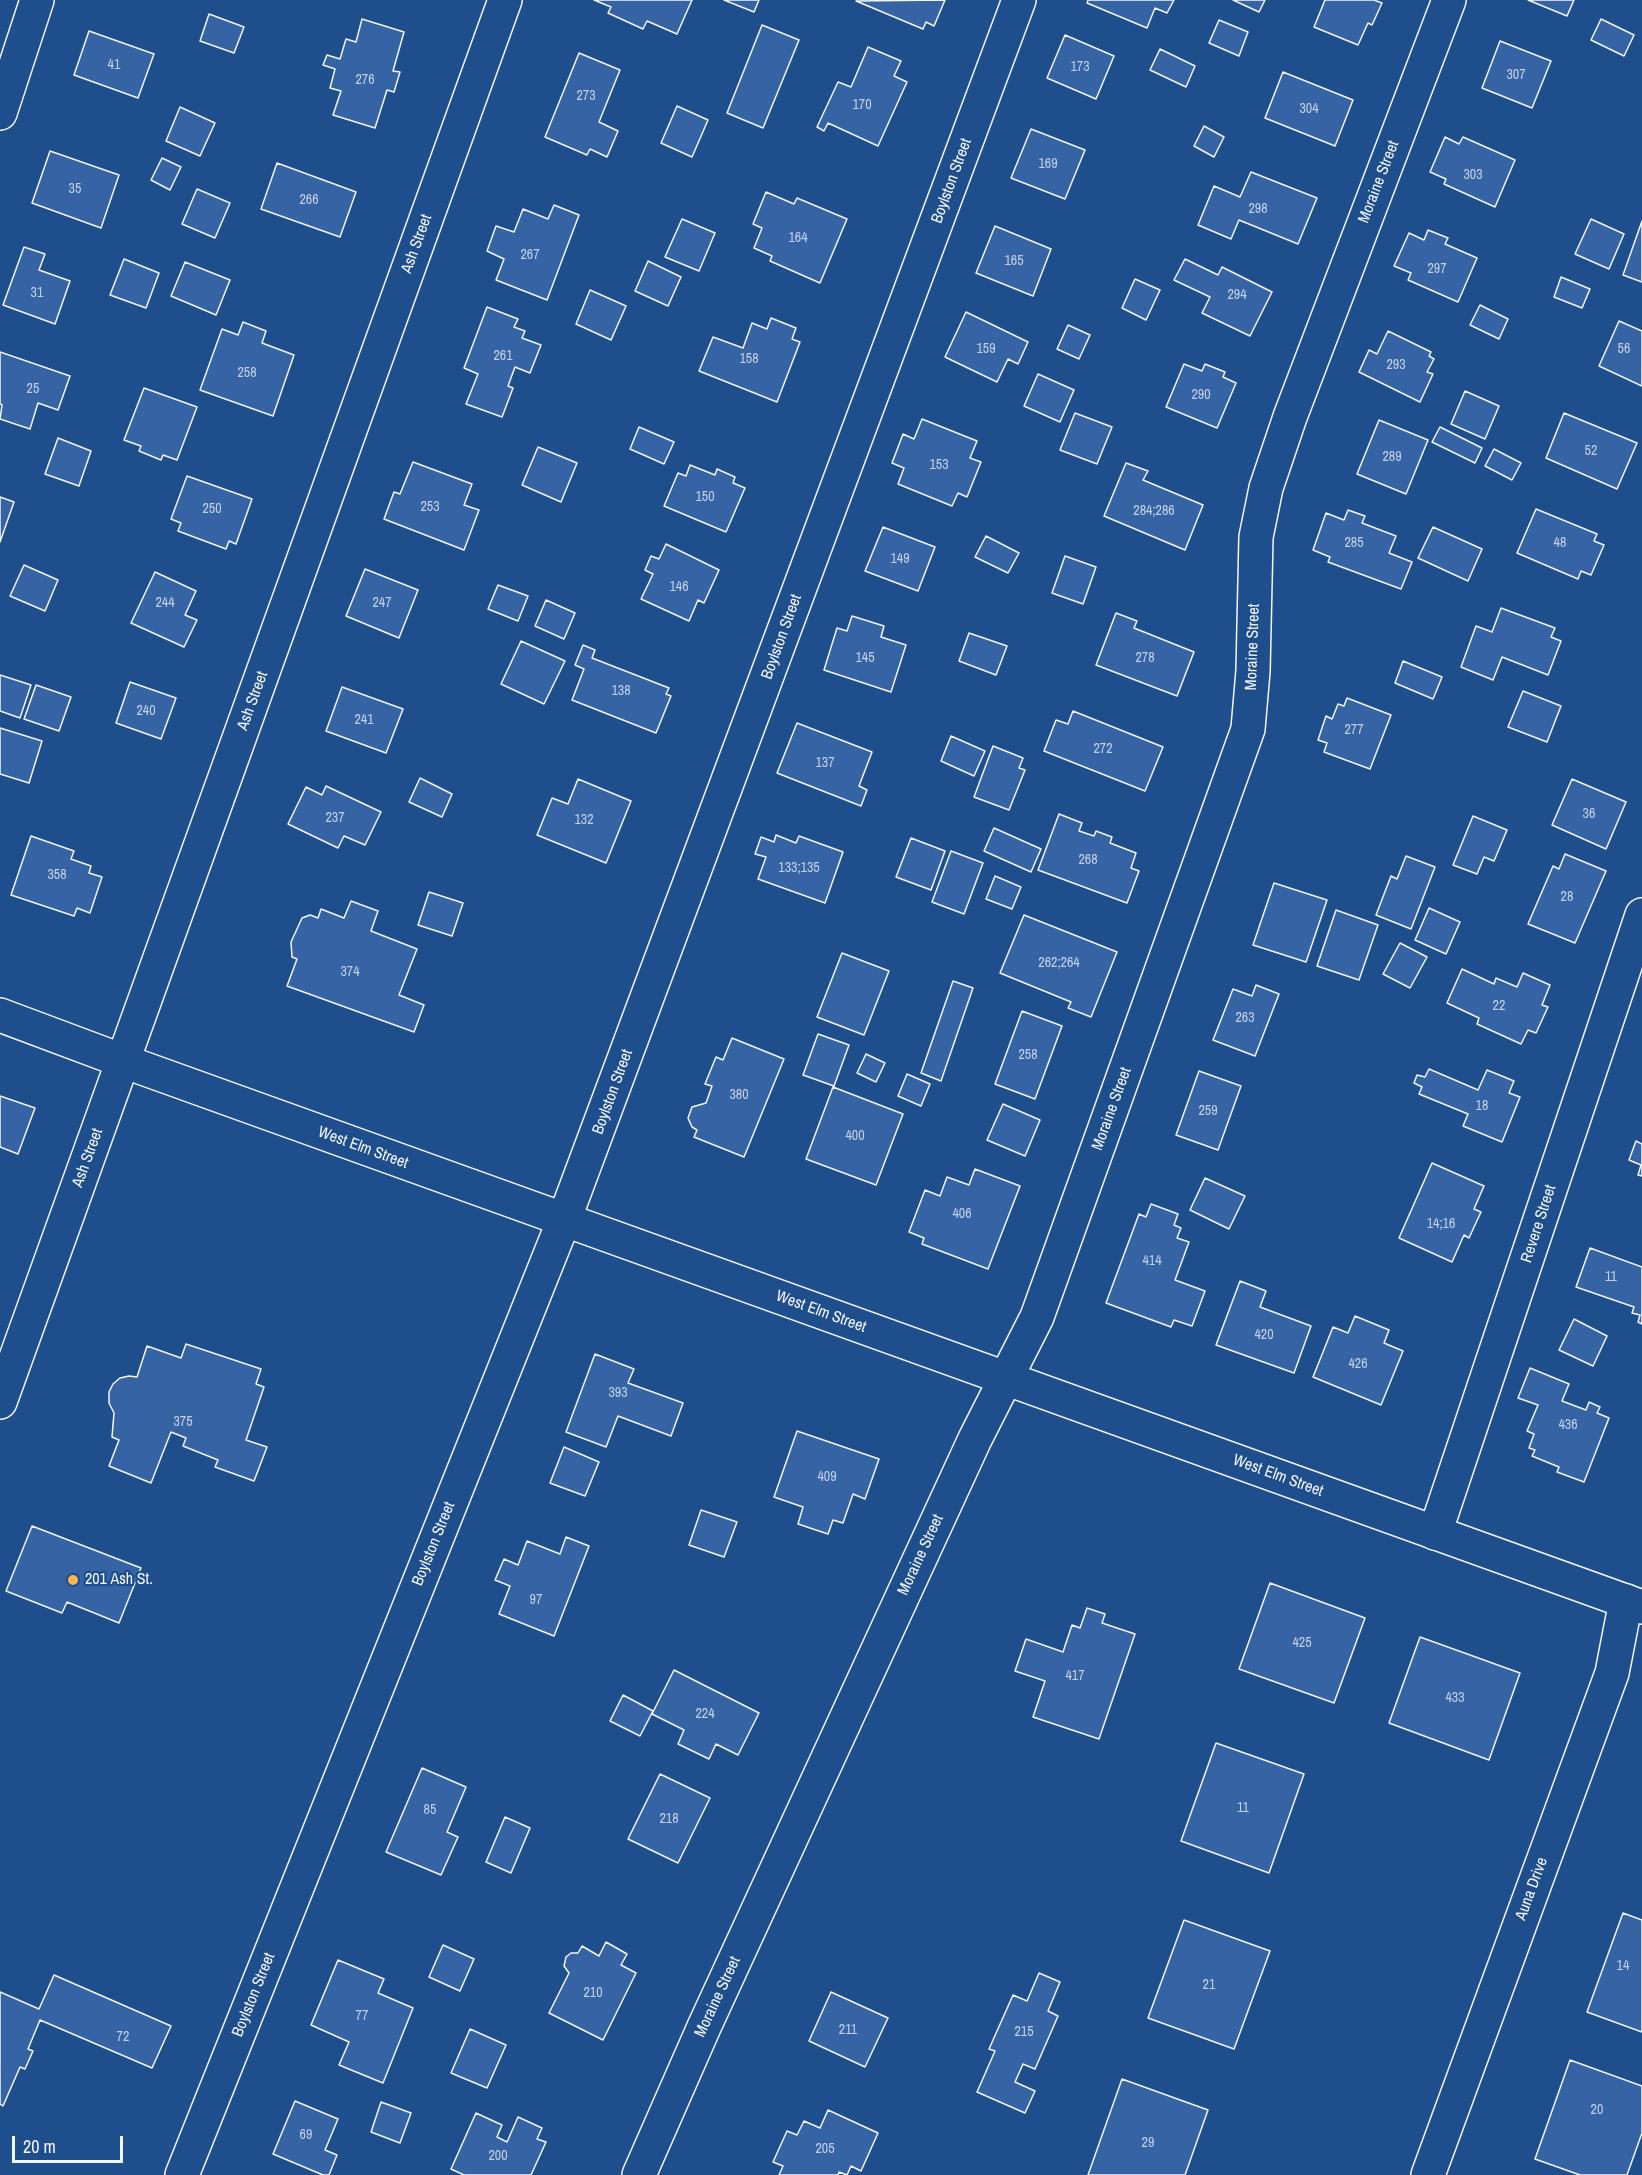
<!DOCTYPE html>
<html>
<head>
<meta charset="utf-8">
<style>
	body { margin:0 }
	#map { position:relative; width:1642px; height:2175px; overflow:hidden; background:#1f4e8c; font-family:"Archivo Narrow",sans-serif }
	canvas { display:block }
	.scale { position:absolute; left:12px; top:2136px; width:111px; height:27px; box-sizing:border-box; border:3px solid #f2f6ff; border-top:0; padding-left:8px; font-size:18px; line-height:21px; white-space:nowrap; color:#f2f6ff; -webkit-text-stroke:4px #1f4e8c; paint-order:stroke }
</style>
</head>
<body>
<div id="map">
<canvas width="1642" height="2175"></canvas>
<div class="scale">20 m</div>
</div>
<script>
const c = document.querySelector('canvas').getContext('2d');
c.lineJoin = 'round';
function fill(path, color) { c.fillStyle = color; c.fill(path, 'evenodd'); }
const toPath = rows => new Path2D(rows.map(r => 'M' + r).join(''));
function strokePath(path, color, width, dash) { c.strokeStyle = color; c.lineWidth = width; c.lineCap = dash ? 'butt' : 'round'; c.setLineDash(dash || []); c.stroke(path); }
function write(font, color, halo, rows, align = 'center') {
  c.font = font + ' "Archivo Narrow",sans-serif'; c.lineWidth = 4.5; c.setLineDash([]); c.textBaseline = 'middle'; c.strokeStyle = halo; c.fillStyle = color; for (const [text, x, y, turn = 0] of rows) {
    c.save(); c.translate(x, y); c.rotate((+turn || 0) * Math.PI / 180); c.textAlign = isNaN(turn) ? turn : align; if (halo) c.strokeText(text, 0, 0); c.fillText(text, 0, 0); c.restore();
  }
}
const building = toPath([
	[594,0,692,0,677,34,647,21,643,29,608,13,611,7,594,0],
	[724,0,759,0,754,12,724,0],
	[945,0,934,26,926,22,923,29,856,1,945,0],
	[1088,0,1174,0,1167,13,1155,8,1147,28,1087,3,1088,0],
	[1233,0,1265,0,1259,12,1233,0],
	[1325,0,1374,0,1382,3,1372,25,1368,23,1358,45,1314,27,1325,0],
	[1528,0,1574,0,1567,16,1528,0],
	[209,14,244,27,234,53,200,41,209,14],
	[362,19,404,32,393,71,400,72,394,92,387,90,375,128,333,115,341,91,330,88,335,69,323,65,327,55,340,59,346,39,356,42,362,19],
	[1601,19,1634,35,1624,56,1591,40,1601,19],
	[1219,20,1248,32,1239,56,1209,43,1219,20],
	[762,25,799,40,763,128,727,113,762,25],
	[89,31,154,54,138,98,74,75,89,31],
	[1065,35,1114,56,1096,99,1047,78,1065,35],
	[1500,41,1551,61,1532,108,1482,88,1500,41],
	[868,47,901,61,894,76,907,82,878,146,828,123,824,131,817,127,838,82,851,87,868,47],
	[1160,49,1195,66,1186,87,1150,70,1160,49],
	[579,53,620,70,599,122,618,131,607,157,590,149,587,155,545,137,579,53],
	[1283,72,1353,100,1335,146,1265,118,1283,72],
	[677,106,708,120,692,157,661,143,677,106],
	[180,107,215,123,200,156,166,141,180,107],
	[1204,126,1224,137,1214,157,1194,146,1204,126],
	[1031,129,1085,150,1065,199,1011,178,1031,129],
	[1445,137,1459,144,1463,137,1515,160,1495,207,1444,184,1446,179,1430,172,1445,137],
	[50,151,119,175,101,228,32,203,50,151],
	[162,158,181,167,170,190,151,180,162,158],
	[277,163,356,192,340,237,261,209,277,163],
	[1251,172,1317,198,1298,244,1239,220,1231,239,1198,225,1214,186,1240,197,1251,172],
	[197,189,230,203,215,238,182,224,197,189],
	[766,192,794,204,797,198,847,219,820,283,770,261,772,256,754,248,762,228,753,224,766,192],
	[554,205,579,215,547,300,496,280,504,259,487,251,496,226,514,232,523,209,548,219,554,205],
	[682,219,715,233,699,271,665,257,682,219],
	[1591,219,1624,234,1609,269,1575,254,1591,219],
	[1642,221,1642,282,1623,275,1642,221],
	[995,226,1051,249,1033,296,976,273,995,226],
	[1428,230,1448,238,1445,244,1477,258,1458,302,1408,280,1411,273,1394,266,1409,233,1424,240,1428,230],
	[24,247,45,254,39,270,70,281,55,324,3,305,24,247],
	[124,259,159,273,146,308,110,295,124,259],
	[1185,259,1218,275,1222,267,1272,292,1250,336,1202,313,1210,297,1174,280,1185,259],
	[648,261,681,277,668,306,635,291,648,261],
	[185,262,230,280,216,315,171,296,185,262],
	[1561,277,1590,289,1582,308,1554,297,1561,277],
	[1135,279,1160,290,1146,320,1122,308,1135,279],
	[590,290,626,306,611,340,576,324,590,290],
	[1480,305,1508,319,1499,339,1470,325,1480,305],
	[487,307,518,319,514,327,525,331,522,338,541,345,530,373,515,367,508,386,513,388,502,417,466,404,478,374,464,368,487,307],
	[966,312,1028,342,1018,364,1008,359,997,382,945,357,966,312],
	[771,318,796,328,792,339,800,342,777,402,699,371,713,337,743,348,752,323,767,329,771,318],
	[1619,321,1642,331,1642,386,1599,366,1619,321],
	[243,322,266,331,262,343,294,355,273,416,200,390,222,329,238,335,243,322],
	[1068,325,1090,335,1079,359,1057,349,1068,325],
	[1388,331,1431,352,1429,356,1434,359,1427,372,1433,374,1420,402,1359,372,1369,350,1377,354,1388,331],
	[0,352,70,376,58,410,38,403,30,429,0,419,2,405,0,404,0,352],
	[1184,364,1202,371,1205,364,1225,372,1223,377,1236,383,1217,428,1166,407,1184,364],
	[1038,374,1074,390,1060,422,1024,406,1038,374],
	[144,388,197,407,177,460,163,455,161,460,139,451,141,446,124,440,144,388],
	[1465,391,1499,406,1485,439,1451,424,1465,391],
	[1075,413,1112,427,1097,464,1060,450,1075,413],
	[1564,413,1637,443,1617,489,1546,458,1564,413],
	[922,419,977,441,970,458,981,462,967,497,958,493,952,506,898,484,904,468,892,463,903,434,914,439,922,419],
	[1379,420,1428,440,1406,494,1357,474,1379,420],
	[639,427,674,442,664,464,630,449,639,427],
	[1440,427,1482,448,1475,463,1432,442,1440,427],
	[58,438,91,451,79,486,45,474,58,438],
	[538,447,577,463,561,502,522,485,538,447],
	[1494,449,1521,463,1512,480,1485,466,1494,449],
	[413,462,472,484,464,505,479,510,464,550,384,519,394,492,400,494,413,462],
	[1126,463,1148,471,1143,480,1203,505,1185,550,1104,516,1126,463],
	[690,465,715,475,717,469,735,477,733,483,745,488,726,532,664,506,678,473,686,476,690,465],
	[187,476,252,499,236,544,229,541,226,549,178,531,181,523,171,519,187,476],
	[0,497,14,502,0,542,0,497],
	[1536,509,1597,534,1594,541,1604,545,1591,575,1581,571,1578,579,1517,553,1536,509],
	[1348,510,1365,516,1362,523,1396,536,1389,553,1412,562,1401,589,1328,562,1330,557,1313,550,1326,513,1344,520,1348,510],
	[883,527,935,547,918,591,865,571,883,527],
	[1433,527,1482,549,1468,581,1418,558,1433,527],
	[986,536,1019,553,1008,573,975,557,986,536],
	[666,544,719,570,704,603,698,600,689,621,641,599,653,574,645,570,651,556,659,559,666,544],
	[1065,556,1096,567,1083,604,1052,593,1065,556],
	[24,565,58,580,45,611,10,596,24,565],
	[365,569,418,590,399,638,346,616,365,569],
	[155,572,196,591,185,615,197,620,184,647,131,623,155,572],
	[498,585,528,596,518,621,488,609,498,585],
	[546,600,575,613,564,639,535,626,546,600],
	[1501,608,1555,628,1551,637,1561,641,1548,675,1502,657,1493,680,1461,667,1476,626,1492,632,1501,608],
	[1116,613,1137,621,1134,628,1194,652,1177,696,1096,665,1116,613],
	[852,616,884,626,881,637,906,645,891,692,824,670,837,628,847,631,852,616],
	[969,633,1007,646,996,675,959,661,969,633],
	[521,641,565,661,544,704,501,684,521,641],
	[583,645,595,650,592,658,669,688,666,694,671,696,656,733,572,700,584,669,575,665,583,645],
	[1403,661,1442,677,1433,699,1395,683,1403,661],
	[0,675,31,685,20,718,0,711,0,675],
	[130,682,176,698,161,739,116,723,130,682],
	[36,685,71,697,59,731,24,719,36,685],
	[342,687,403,709,386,753,326,731,342,687],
	[1523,691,1561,706,1547,742,1508,727,1523,691],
	[1347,698,1391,715,1370,769,1324,752,1327,743,1318,740,1326,716,1332,719,1338,704,1344,706,1347,698],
	[1073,711,1163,747,1145,791,1044,751,1056,720,1068,724,1073,711],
	[797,723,872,752,859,786,867,790,861,806,777,773,797,723],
	[0,728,42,741,29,783,0,774,0,728],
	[951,736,985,751,974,776,941,761,951,736],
	[993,746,1023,758,1019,768,1025,770,1009,810,974,797,993,746],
	[420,778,452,794,442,817,409,802,420,778],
	[578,779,631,801,606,863,537,835,552,798,568,804,578,779],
	[1572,779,1626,802,1606,849,1552,825,1572,779],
	[326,786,381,812,365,845,344,836,338,848,288,824,306,787,322,795,326,786],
	[1059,814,1082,823,1079,831,1094,836,1096,831,1112,837,1110,843,1136,853,1131,868,1139,871,1127,903,1038,870,1059,814],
	[1473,816,1507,830,1494,861,1484,857,1477,874,1453,865,1473,816],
	[994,828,1041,849,1031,872,984,851,994,828],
	[776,835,796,843,799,836,843,852,825,903,758,879,766,857,755,854,761,837,774,842,776,835],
	[31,836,74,851,71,859,91,866,89,873,102,877,90,913,77,908,74,916,11,895,31,836],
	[911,838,945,851,931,890,896,877,911,838],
	[951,851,983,863,964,914,932,902,951,851],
	[1565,854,1606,871,1575,943,1528,924,1553,866,1559,869,1565,854],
	[1406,856,1435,867,1411,929,1376,915,1391,876,1397,879,1406,856],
	[995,876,1021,887,1012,909,986,899,995,876],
	[1274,883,1327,900,1306,962,1253,945,1274,883],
	[429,892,463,903,452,936,418,925,429,892],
	[351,901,378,911,371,931,417,949,399,995,424,1005,414,1032,287,986,297,959,292,957,291,942,302,918,310,915,318,918,321,909,344,918,351,901],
	[1429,908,1460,922,1446,954,1415,940,1429,908],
	[1336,910,1378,925,1359,980,1317,966,1336,910],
	[1024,915,1117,952,1091,1017,1068,1008,1071,1002,1000,973,1024,915],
	[1400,943,1427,957,1410,988,1383,974,1400,943],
	[842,953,889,971,864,1035,817,1017,842,953],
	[1462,969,1494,984,1496,978,1517,987,1523,973,1550,985,1542,1005,1548,1007,1536,1033,1528,1030,1521,1044,1477,1024,1479,1018,1447,1003,1462,969],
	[953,981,973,988,941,1081,921,1073,953,981],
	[1256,985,1279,994,1255,1056,1213,1040,1233,989,1252,996,1256,985],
	[1022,1011,1062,1026,1035,1099,995,1084,1022,1011],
	[818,1034,849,1045,834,1086,803,1075,818,1034],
	[732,1038,784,1059,744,1157,694,1137,697,1130,692,1127,688,1118,692,1107,706,1103,712,1086,705,1084,716,1057,723,1060,732,1038],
	[866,1054,885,1063,876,1082,857,1073,866,1054],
	[1429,1069,1478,1090,1487,1070,1514,1081,1509,1093,1520,1097,1502,1142,1463,1126,1468,1114,1419,1094,1422,1087,1414,1083,1417,1075,1425,1077,1429,1069],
	[1199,1071,1241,1086,1218,1150,1176,1135,1199,1071],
	[907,1074,930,1084,921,1106,898,1096,907,1074],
	[833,1087,903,1114,876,1185,806,1159,833,1087],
	[0,1096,35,1108,18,1154,0,1147,0,1096],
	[1003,1104,1040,1120,1025,1156,987,1140,1003,1104],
	[1636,1141,1642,1144,1642,1176,1638,1175,1641,1165,1629,1160,1636,1141],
	[1432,1163,1484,1186,1474,1209,1481,1212,1469,1238,1464,1235,1452,1262,1399,1238,1432,1163],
	[975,1169,1020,1186,988,1269,922,1244,924,1238,909,1232,925,1190,940,1196,947,1177,969,1185,975,1169],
	[1205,1178,1245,1196,1229,1229,1190,1210,1205,1178],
	[1151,1204,1178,1214,1174,1225,1181,1228,1177,1238,1189,1242,1175,1280,1205,1291,1192,1326,1174,1320,1171,1327,1106,1303,1139,1214,1146,1217,1151,1204],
	[1590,1248,1642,1267,1642,1324,1638,1322,1640,1315,1632,1313,1634,1307,1576,1287,1590,1248],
	[1240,1281,1266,1291,1260,1307,1311,1326,1294,1373,1216,1345,1240,1281],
	[1355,1316,1389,1330,1384,1343,1403,1351,1381,1405,1313,1377,1333,1327,1348,1333,1355,1316],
	[1574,1319,1607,1336,1593,1366,1559,1350,1574,1319],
	[186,1344,261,1369,256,1384,264,1387,246,1440,267,1447,254,1481,215,1467,218,1460,183,1446,186,1438,171,1432,151,1483,109,1466,119,1440,112,1437,114,1413,109,1403,109,1392,113,1384,120,1378,129,1376,137,1377,147,1346,181,1358,186,1344],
	[595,1354,634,1369,628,1383,683,1403,671,1436,618,1416,606,1447,566,1432,595,1354],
	[1530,1368,1569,1384,1562,1401,1586,1410,1589,1402,1600,1407,1597,1413,1609,1418,1584,1482,1557,1472,1559,1467,1532,1456,1535,1450,1529,1448,1534,1434,1527,1431,1538,1405,1518,1398,1530,1368],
	[797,1431,879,1459,865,1499,853,1494,843,1523,833,1520,828,1534,798,1524,803,1507,774,1497,797,1431],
	[564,1447,599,1462,585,1496,550,1483,564,1447],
	[701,1510,737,1522,724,1557,689,1545,701,1510],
	[32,1526,141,1568,119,1623,67,1602,62,1613,6,1591,32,1526],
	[566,1537,589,1546,554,1636,499,1614,510,1586,495,1580,504,1559,518,1565,527,1541,560,1554,566,1537],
	[1270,1583,1365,1618,1334,1703,1239,1669,1270,1583],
	[1087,1608,1105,1614,1102,1623,1135,1634,1099,1739,1033,1717,1045,1681,1015,1671,1026,1639,1063,1652,1072,1625,1080,1628,1087,1608],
	[1420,1637,1520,1673,1489,1760,1389,1723,1420,1637],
	[674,1670,759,1713,738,1755,716,1744,709,1759,678,1744,684,1730,652,1714,674,1670],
	[623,1695,653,1711,640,1736,610,1721,623,1695],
	[1216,1743,1304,1774,1269,1873,1181,1841,1216,1743],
	[422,1768,466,1787,447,1832,458,1837,441,1875,386,1852,422,1768],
	[660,1774,710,1798,678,1863,628,1839,660,1774],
	[505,1817,530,1828,511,1873,486,1862,505,1817],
	[1623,1913,1642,1920,1642,2032,1587,2012,1623,1913],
	[1184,1920,1270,1951,1234,2049,1148,2018,1184,1920],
	[606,1942,627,1954,621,1965,636,1973,603,2040,549,2013,569,1973,564,1966,566,1957,571,1953,578,1953,582,1946,599,1956,606,1942],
	[443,1945,474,1959,460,1991,429,1977,443,1945],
	[338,1960,384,1979,378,1993,413,2008,383,2083,339,2065,349,2042,311,2025,338,1960],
	[1039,1973,1060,1982,1048,2011,1058,2016,1035,2069,1023,2064,1015,2082,1035,2091,1025,2113,977,2092,995,2051,989,2049,1013,1995,1027,2001,1039,1973],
	[54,1975,171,2026,152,2068,40,2020,28,2049,33,2051,25,2069,20,2067,3,2106,0,2104,0,1992,39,2009,54,1975],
	[831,1992,888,2018,865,2067,809,2041,831,1992],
	[470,2029,506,2045,487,2088,451,2073,470,2029],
	[1570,2060,1642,2086,1642,2133,1627,2175,1580,2175,1535,2159,1570,2060],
	[1122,2079,1208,2110,1185,2175,1088,2175,1122,2079],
	[295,2101,338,2119,325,2150,337,2155,329,2175,323,2175,273,2154,295,2101],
	[381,2102,411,2113,400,2143,371,2132,381,2102],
	[828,2110,878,2133,861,2171,851,2166,847,2175,839,2172,838,2175,779,2175,783,2166,773,2162,787,2131,797,2135,804,2121,820,2128,828,2110],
	[476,2113,502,2125,497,2137,507,2142,518,2117,542,2128,537,2139,546,2142,531,2175,464,2175,451,2169,476,2113]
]);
const minor = toPath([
	[0,113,37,0],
	[1435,1533,1642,915],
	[182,2175,564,1220,1019,0],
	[639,2175,704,2027,975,1439,1037,1317,1248,729,1253,671,1256,537,1266,488,1290,417,1449,0],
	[1428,2175,1612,1673,1626,1601]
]);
const tertiary = toPath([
	[0,1015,123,1061,1642,1607],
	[0,1402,505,0]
]);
const markers = [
	[73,1580,6,"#ffb74d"]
];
const numberNames = [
	["41",114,65],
	["173",1080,67],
	["307",1516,75],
	["276",365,80],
	["273",586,96],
	["170",862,105],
	["304",1309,109],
	["169",1048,164],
	["303",1473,175],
	["35",75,189],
	["266",309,200],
	["298",1258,209],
	["164",798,238],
	["267",530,255],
	["165",1014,261],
	["297",1437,269],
	["31",37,293],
	["294",1237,295],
	["159",986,349],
	["56",1624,349],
	["261",503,356],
	["158",749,359],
	["293",1396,365],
	["258",247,373],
	["25",33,389],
	["290",1201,395],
	["52",1591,451],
	["289",1392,457],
	["153",939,465],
	["150",705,497],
	["253",430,507],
	["250",212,509],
	["284;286",1154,511],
	["285",1354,543],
	["48",1560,543],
	["149",900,559],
	["146",679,587],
	["244",165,603],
	["247",382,603],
	["145",865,658],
	["278",1145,658],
	["138",621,691],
	["240",146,711],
	["241",364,720],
	["277",1354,730],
	["272",1103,749],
	["137",825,763],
	["36",1589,814],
	["237",335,818],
	["132",584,820],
	["268",1088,860],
	["133;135",799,868],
	["358",57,875],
	["28",1567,897],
	["262;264",1059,963],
	["374",350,972],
	["22",1499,1006],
	["263",1245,1018],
	["258",1028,1055],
	["380",739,1095],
	["18",1482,1106],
	["259",1208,1111],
	["400",855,1136],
	["406",962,1214],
	["14;16",1441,1224],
	["414",1152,1261],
	["11",1611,1277],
	["420",1264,1335],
	["426",1358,1364],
	["393",618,1393],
	["375",183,1422],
	["436",1568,1425],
	["409",827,1477],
	["97",536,1600],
	["425",1302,1643],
	["417",1075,1676],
	["433",1455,1698],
	["224",705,1714],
	["11",1243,1808],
	["85",430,1810],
	["218",669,1819],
	["14",1623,1966],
	["21",1209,1985],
	["210",593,1993],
	["77",362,2016],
	["211",848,2030],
	["215",1024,2032],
	["72",123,2037],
	["20",1597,2110],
	["69",306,2135],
	["29",1148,2143],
	["205",825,2149],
	["200",498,2156]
];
const streetNames = [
	["Boylston Street",952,181,-70],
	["Moraine Street",1379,182,-69],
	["Ash Street",417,244,-70],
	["Boylston Street",782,637,-70],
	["Moraine Street",1253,647,-88],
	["Ash Street",253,701,-70],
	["Boylston Street",613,1092,-70],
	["Moraine Street",1112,1109,-70],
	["West Elm Street",363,1148,20],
	["Ash Street",88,1158,-70],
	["Revere Street",1539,1224,-72],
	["West Elm Street",821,1312,20],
	["West Elm Street",1278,1476,20],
	["Boylston Street",434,1544,-68],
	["Moraine Street",921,1555,-65],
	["Auna Drive",1532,1889,-70],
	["Boylston Street",254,1995,-68],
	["Moraine Street",718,1997,-65]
];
const poiNames = [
	["201 Ash St.",85,1580]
];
fill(building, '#3563a3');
strokePath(building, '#f2f6ff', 1.5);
strokePath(minor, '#f2f6ff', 36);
strokePath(tertiary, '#f2f6ff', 36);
strokePath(minor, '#1f4e8c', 33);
strokePath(tertiary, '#1f4e8c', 33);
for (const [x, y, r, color] of markers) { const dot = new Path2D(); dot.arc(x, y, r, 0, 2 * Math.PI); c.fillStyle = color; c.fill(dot); strokePath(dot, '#1f4e8c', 2); }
write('14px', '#c3d1e8', null, numberNames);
write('16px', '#f2f6ff', '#1f4e8c', streetNames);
write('16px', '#f2f6ff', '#1f4e8c', poiNames, 'left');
</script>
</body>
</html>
